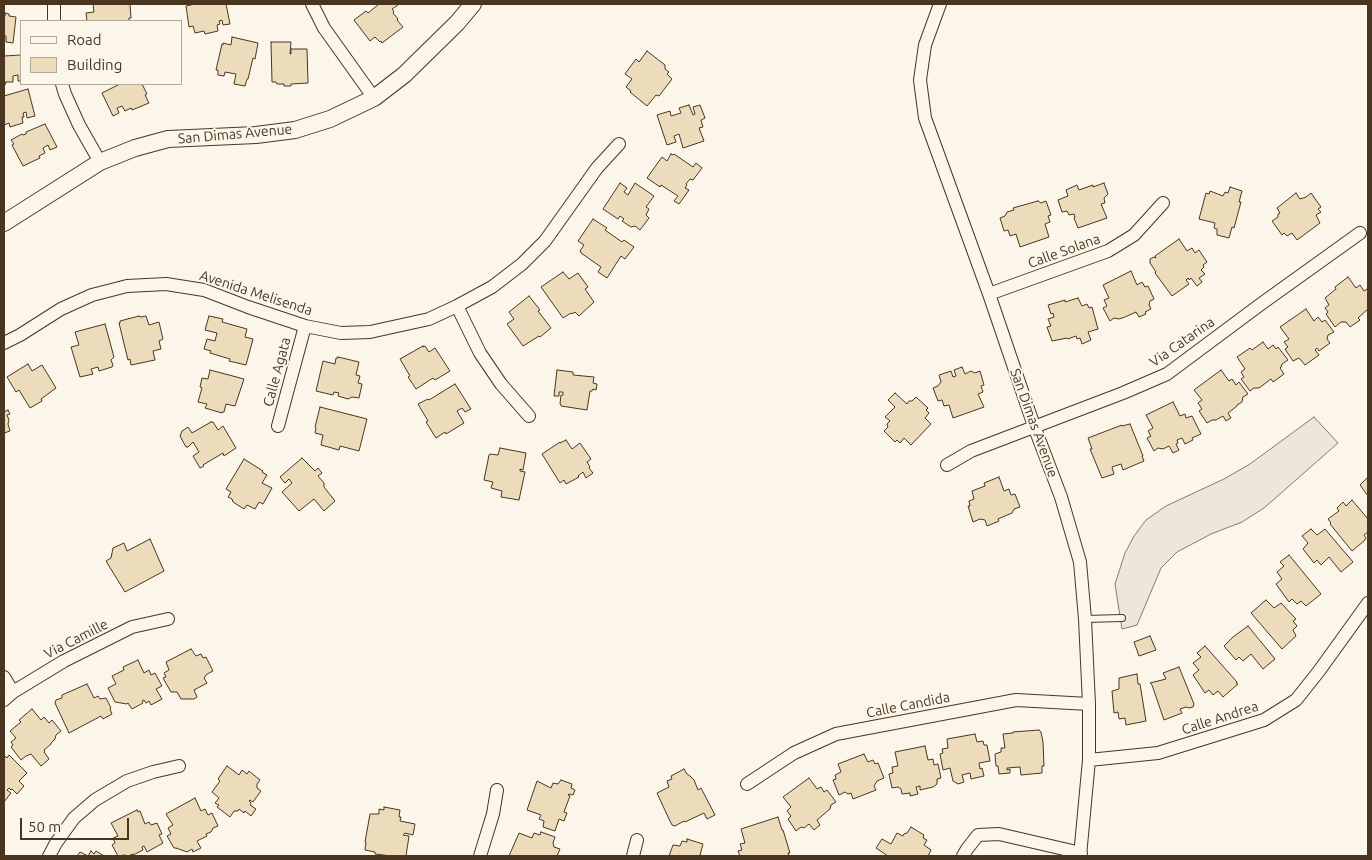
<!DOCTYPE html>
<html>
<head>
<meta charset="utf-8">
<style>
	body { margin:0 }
	#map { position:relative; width:1372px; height:860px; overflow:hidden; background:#fbf6e9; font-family:Ubuntu,sans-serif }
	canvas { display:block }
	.frame { position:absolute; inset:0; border:5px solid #4a3520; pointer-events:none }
	.legend { position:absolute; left:20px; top:20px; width:162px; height:65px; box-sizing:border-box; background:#fbf6e9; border:1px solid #b4a999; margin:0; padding:6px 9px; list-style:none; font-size:15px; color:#4a3520 }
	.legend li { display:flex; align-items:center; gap:10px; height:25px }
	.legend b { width:25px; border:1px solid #b4a999 }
	.scale { position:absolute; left:20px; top:818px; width:109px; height:22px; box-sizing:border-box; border:2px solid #4a3520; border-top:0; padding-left:6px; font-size:15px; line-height:18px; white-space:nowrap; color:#4a3520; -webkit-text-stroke:4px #fbf6e9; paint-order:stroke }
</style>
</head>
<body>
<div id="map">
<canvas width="1372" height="860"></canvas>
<div class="frame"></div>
<ul class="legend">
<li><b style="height:6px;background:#fbf6e9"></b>Road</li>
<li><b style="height:14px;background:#ecdcbc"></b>Building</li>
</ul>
<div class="scale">50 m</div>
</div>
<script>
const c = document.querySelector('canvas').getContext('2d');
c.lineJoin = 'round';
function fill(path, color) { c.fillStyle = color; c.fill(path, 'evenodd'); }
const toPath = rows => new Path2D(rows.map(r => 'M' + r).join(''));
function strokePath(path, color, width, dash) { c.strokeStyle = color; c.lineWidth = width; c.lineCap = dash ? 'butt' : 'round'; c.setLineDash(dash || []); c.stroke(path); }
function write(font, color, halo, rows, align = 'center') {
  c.font = font + ' Ubuntu,sans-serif'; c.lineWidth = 4; c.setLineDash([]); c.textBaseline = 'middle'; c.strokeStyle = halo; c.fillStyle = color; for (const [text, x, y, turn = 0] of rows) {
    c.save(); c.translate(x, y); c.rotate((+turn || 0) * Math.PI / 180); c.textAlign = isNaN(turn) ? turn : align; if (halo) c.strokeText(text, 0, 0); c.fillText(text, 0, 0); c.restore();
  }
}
const parking = toPath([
	[1314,417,1338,443,1264,508,1242,522,1211,534,1177,552,1161,568,1137,625,1122,629,1115,584,1125,553,1134,536,1146,520,1166,506,1224,479,1250,464,1314,417]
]);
const building = toPath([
	[93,4,130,4,131,18,129,18,129,21,87,21,86,13,94,12,93,4],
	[195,4,226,4,230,24,223,25,222,20,219,21,220,24,217,25,218,31,205,34,204,31,195,33,193,26,189,27,186,6,195,4],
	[379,4,397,4,398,5,392,9,394,12,393,13,398,19,397,20,403,27,382,43,381,41,380,42,375,37,370,41,354,20,366,11,368,13,379,4],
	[5,13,9,14,9,16,16,17,13,43,6,42,6,36,4,36,4,16,5,16,5,13],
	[232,37,258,43,255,59,253,58,248,79,247,79,245,86,234,84,236,74,225,72,224,76,218,75,218,70,216,70,222,44,223,45,223,43,231,45,232,37],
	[271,42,291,42,290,54,291,54,291,49,307,49,308,83,291,84,291,86,284,86,284,84,277,84,276,82,272,82,271,42],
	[647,51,665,65,665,69,669,72,667,74,672,79,659,96,656,95,647,106,630,92,631,91,626,87,632,79,625,74,636,59,639,62,647,51],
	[21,55,21,81,18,81,18,75,13,76,13,82,5,82,6,84,4,85,4,56,21,55],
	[120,84,142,84,147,94,145,95,149,103,132,110,131,108,125,111,122,106,117,108,119,113,113,116,102,93,120,84],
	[28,89,35,116,27,118,26,112,23,113,24,117,22,117,23,123,10,127,9,123,4,125,4,96,28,89],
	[689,105,693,115,695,114,693,107,700,105,705,118,701,120,703,127,699,128,704,141,683,148,679,134,674,136,676,142,667,145,657,115,670,111,671,116,681,113,679,108,689,105],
	[45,124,57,147,50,150,48,145,43,148,45,153,39,156,40,158,23,166,12,145,14,144,11,140,22,134,23,135,26,134,26,132,45,124],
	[671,154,673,155,674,154,693,167,696,163,702,168,693,180,690,179,686,184,687,185,685,188,689,190,679,204,674,201,678,196,661,185,660,187,647,178,662,157,667,161,671,154],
	[620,183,627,188,624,192,628,195,635,183,654,196,646,207,649,209,646,215,649,218,640,230,635,226,631,227,622,221,624,219,620,216,618,219,603,209,620,183],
	[1104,183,1108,194,1104,198,1105,203,1101,204,1107,218,1078,228,1074,218,1075,218,1074,214,1069,215,1067,211,1062,212,1058,200,1068,196,1066,190,1077,185,1079,190,1093,185,1093,187,1104,183],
	[1230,187,1242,191,1239,202,1241,202,1234,228,1232,227,1229,238,1217,235,1217,229,1214,228,1215,223,1199,219,1206,193,1209,194,1210,191,1223,196,1225,192,1228,193,1230,187],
	[1296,193,1300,199,1306,197,1311,193,1321,207,1318,209,1321,212,1316,215,1320,223,1297,240,1292,233,1287,236,1284,233,1282,235,1272,221,1278,217,1278,214,1280,213,1277,208,1296,193],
	[1038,201,1041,203,1046,201,1051,215,1048,216,1050,222,1045,224,1049,237,1020,247,1016,234,1010,236,1008,230,1004,231,1000,218,1005,216,1007,212,1014,210,1013,208,1038,201],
	[593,219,607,228,605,230,622,242,624,240,634,247,625,259,621,256,607,278,598,272,601,267,581,253,581,252,580,251,584,245,578,241,593,219],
	[1179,239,1187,251,1192,248,1195,253,1199,250,1207,262,1203,265,1204,267,1201,270,1205,274,1199,278,1202,282,1197,286,1191,278,1189,280,1188,278,1186,280,1189,284,1172,296,1155,273,1156,272,1150,263,1150,259,1154,257,1156,258,1155,256,1179,239],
	[1131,271,1137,285,1142,282,1145,287,1148,286,1154,299,1150,301,1149,305,1151,309,1145,312,1146,314,1139,317,1136,312,1125,317,1119,319,1114,318,1110,321,1103,308,1107,306,1104,300,1109,298,1103,285,1131,271],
	[563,272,569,279,578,273,588,287,585,289,594,302,579,316,575,312,572,314,571,313,563,318,541,287,563,272],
	[1348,277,1356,288,1360,285,1364,291,1367,289,1368,290,1368,309,1358,318,1360,320,1350,327,1346,322,1341,322,1335,327,1326,314,1328,312,1325,308,1329,305,1325,298,1336,289,1335,287,1348,277],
	[529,296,540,310,538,311,551,328,540,337,539,336,523,346,507,324,514,319,509,312,529,296],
	[1078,298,1082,306,1087,304,1089,308,1092,307,1098,329,1088,332,1091,340,1082,344,1080,338,1077,339,1076,336,1068,339,1067,338,1052,341,1047,327,1051,326,1048,319,1054,317,1053,313,1051,314,1048,305,1065,300,1065,302,1078,298],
	[1306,309,1314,321,1318,317,1322,322,1325,320,1334,332,1328,335,1327,339,1330,343,1319,351,1317,348,1315,350,1319,355,1305,365,1299,358,1293,361,1285,349,1288,347,1284,342,1289,339,1280,327,1306,309],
	[139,316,140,317,146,316,149,325,159,322,163,339,159,341,161,349,153,351,155,360,131,365,130,359,128,360,119,323,120,323,120,321,139,316],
	[209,316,223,319,222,322,247,329,245,337,253,339,246,365,229,361,230,359,210,353,211,351,204,349,207,339,215,341,217,333,205,330,209,316],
	[105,324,114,357,111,360,113,365,112,367,99,371,98,367,91,369,93,374,80,377,71,347,79,345,75,332,105,324],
	[1263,342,1268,349,1273,345,1276,349,1278,347,1288,360,1282,364,1281,367,1280,368,1284,374,1273,382,1271,379,1259,388,1254,388,1250,391,1241,379,1244,377,1241,372,1245,369,1237,357,1250,348,1252,350,1263,342],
	[423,346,423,347,425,346,429,352,435,348,450,371,435,380,433,378,416,389,408,377,410,376,400,359,423,346],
	[338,357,359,362,356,375,360,376,358,383,362,384,359,398,352,397,348,399,338,396,339,393,334,392,333,395,316,391,323,361,335,364,336,358,338,358,338,357],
	[28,364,32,371,42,365,56,388,41,399,42,401,30,408,19,390,16,392,7,377,28,364],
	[962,367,965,374,971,371,975,373,980,371,984,385,981,386,983,392,978,394,984,407,953,418,949,405,944,406,942,400,938,401,933,388,938,386,941,382,939,375,951,371,953,377,956,376,954,370,962,367],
	[210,370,244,379,235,406,226,404,224,412,222,412,222,413,205,408,207,404,198,402,202,388,200,387,202,378,208,379,210,370],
	[557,370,573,372,573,375,594,377,593,383,597,384,596,390,593,389,592,391,590,391,587,410,561,406,561,405,560,404,561,395,563,395,563,392,559,392,559,396,554,396,557,370],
	[1221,370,1229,381,1232,379,1236,385,1239,382,1248,394,1243,397,1242,402,1237,405,1237,406,1228,413,1231,418,1226,421,1223,416,1216,420,1212,420,1207,423,1199,411,1202,409,1198,403,1202,400,1194,390,1221,370],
	[455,384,471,409,465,412,462,408,457,411,464,423,446,434,445,432,436,438,426,422,428,421,418,404,428,399,429,400,455,384],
	[895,393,907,404,909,401,912,401,916,397,928,408,926,410,929,413,925,418,931,424,911,445,904,438,900,443,897,440,895,442,884,431,888,427,887,424,890,421,885,417,895,407,888,400,895,393],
	[1173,402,1180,416,1185,414,1186,418,1192,416,1201,434,1192,438,1193,440,1185,444,1182,438,1177,440,1178,443,1176,444,1179,450,1173,453,1169,446,1163,449,1158,448,1154,451,1147,438,1151,436,1148,431,1153,428,1146,415,1173,402],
	[320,407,367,419,359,451,340,446,339,450,321,445,323,435,315,433,316,428,315,427,320,407],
	[8,410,10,414,7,415,9,420,8,424,10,431,4,433,4,412,8,410],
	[211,422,213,422,218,430,223,426,236,448,224,456,223,453,203,465,204,466,200,468,193,456,199,452,193,442,188,447,186,447,180,436,182,431,188,427,192,433,211,422],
	[1130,424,1143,456,1142,456,1144,461,1123,470,1121,464,1112,467,1114,474,1102,478,1090,449,1092,449,1088,438,1122,425,1122,426,1130,424],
	[566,440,572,449,580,443,591,459,587,462,590,467,589,468,593,473,586,478,583,472,578,476,579,477,566,484,564,480,560,483,542,454,560,442,560,443,566,440],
	[500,448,526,453,523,470,520,469,520,471,525,472,519,500,501,497,502,491,491,488,493,482,484,480,489,455,490,454,498,455,500,448],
	[302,458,315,471,318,468,322,473,318,476,324,483,324,487,335,501,324,511,314,499,299,511,282,492,292,483,289,479,285,483,280,477,302,458],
	[244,459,263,471,262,472,267,475,262,483,272,488,263,504,259,502,255,509,247,505,244,509,233,502,232,499,228,497,231,492,226,489,244,459],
	[999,477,1004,491,1009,489,1011,495,1015,494,1020,507,1014,509,1012,513,998,519,999,521,987,526,985,520,980,519,973,522,968,506,970,506,969,501,974,499,972,491,985,486,984,483,999,477],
	[1368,477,1368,496,1360,485,1368,477],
	[1352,500,1368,519,1368,532,1364,535,1366,538,1364,541,1352,551,1330,524,1331,523,1328,519,1339,511,1337,508,1343,502,1346,506,1352,500],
	[1311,529,1317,535,1325,529,1353,562,1341,572,1329,557,1321,565,1317,560,1314,563,1303,549,1308,543,1302,536,1311,529],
	[150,539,164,571,125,592,106,561,111,558,113,548,124,543,127,551,150,539],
	[1289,555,1321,594,1306,606,1301,601,1297,604,1292,599,1289,602,1276,584,1282,579,1277,572,1284,566,1280,562,1289,555],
	[1266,600,1274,608,1281,603,1296,619,1293,621,1297,626,1293,630,1296,636,1282,649,1251,613,1266,600],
	[1248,626,1275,659,1263,669,1251,654,1243,661,1239,657,1236,660,1224,646,1233,637,1248,626],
	[1150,636,1156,650,1139,656,1134,642,1150,636],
	[1205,646,1237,682,1236,683,1238,684,1223,697,1218,691,1213,695,1209,690,1205,693,1193,675,1199,670,1193,663,1201,657,1197,653,1205,646],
	[191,649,196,656,201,654,203,658,206,657,213,671,207,674,204,678,207,683,194,690,197,697,194,699,181,699,177,692,171,692,163,678,166,677,164,673,169,670,166,662,191,649],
	[138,660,144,673,149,670,151,675,155,673,162,686,156,689,162,699,151,705,149,701,146,703,144,700,142,701,143,703,132,709,128,703,127,704,115,702,108,688,116,684,112,676,124,670,123,667,138,660],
	[1179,667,1194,704,1193,707,1189,708,1186,707,1180,709,1182,713,1164,720,1152,685,1150,683,1166,679,1163,673,1179,667],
	[1137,674,1138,684,1140,684,1146,721,1126,725,1125,718,1119,719,1118,712,1114,713,1112,691,1119,689,1119,678,1137,674],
	[87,684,94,698,98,696,100,699,106,698,111,708,110,709,112,714,103,719,101,716,69,733,55,703,56,700,62,698,62,695,87,684],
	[32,709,41,720,44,717,49,723,52,720,61,731,56,735,55,739,51,743,51,744,44,750,45,751,44,752,49,759,41,766,31,754,26,756,21,760,11,747,13,745,11,742,16,738,10,731,21,722,19,720,32,709],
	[1039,730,1041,732,1043,742,1044,766,1042,766,1042,773,1021,775,1020,767,1007,768,1007,770,1010,769,1010,773,999,774,998,766,996,766,995,754,1001,752,1001,748,1005,748,1003,734,1013,733,1013,732,1039,730],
	[975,734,977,742,983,741,984,745,987,745,990,761,979,763,980,769,982,768,984,776,971,779,970,773,962,775,964,782,958,784,953,781,950,768,943,770,940,754,943,753,942,749,948,748,947,739,975,734],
	[925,746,928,760,933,759,934,765,938,764,941,778,937,779,937,784,933,787,920,790,920,786,916,787,918,794,910,796,910,793,902,794,901,789,898,787,892,788,889,774,893,773,892,767,898,766,895,752,925,746],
	[864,754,868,762,873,760,875,764,878,763,884,778,877,781,874,786,876,790,853,799,851,793,848,794,845,792,839,795,833,780,836,779,835,775,841,772,838,764,864,754],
	[4,755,7,758,9,755,27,773,19,781,24,786,17,794,12,789,11,790,9,788,7,790,11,793,4,802,4,755],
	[227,766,239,775,242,770,247,774,249,771,260,780,257,784,257,788,261,791,253,802,250,800,249,801,251,803,250,805,256,809,251,816,245,811,244,813,239,809,238,811,234,811,230,817,217,807,219,805,215,803,219,798,212,792,220,781,218,779,227,766],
	[684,769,687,774,690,776,694,780,698,790,701,788,715,815,707,819,704,813,685,822,684,821,675,826,672,825,669,819,657,793,669,787,667,781,672,779,671,776,684,769],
	[809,778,817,789,821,787,824,792,827,790,836,802,831,805,830,809,817,820,820,825,814,830,809,824,804,828,801,827,796,831,788,819,791,816,787,811,791,807,783,797,809,778],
	[561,780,572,784,571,788,575,790,573,795,569,794,568,795,570,796,564,812,567,813,564,821,559,819,555,831,543,827,544,821,539,819,541,815,527,810,537,781,551,788,553,783,558,784,561,780],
	[195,798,201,811,205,809,208,815,212,813,218,826,213,828,211,832,206,834,207,836,197,841,201,848,193,852,192,849,187,852,176,848,174,848,167,836,171,834,168,828,173,825,166,814,195,798],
	[384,807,400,810,399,817,401,817,400,821,415,824,413,835,405,833,403,835,409,836,406,856,391,856,375,854,375,852,365,850,366,842,365,842,370,814,379,814,379,809,384,810,384,807],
	[137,810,138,812,140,811,145,824,149,822,151,825,157,823,162,834,159,835,163,843,147,852,144,846,142,847,143,850,133,855,133,854,128,856,125,855,118,856,112,845,115,843,113,838,118,836,111,823,137,810],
	[778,817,782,830,783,830,790,853,788,853,789,856,740,856,738,851,742,850,740,844,745,843,741,829,778,817],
	[911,827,924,835,923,838,927,840,924,845,931,850,928,856,888,856,876,848,882,839,891,844,897,833,903,836,904,834,907,833,911,827],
	[541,832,555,837,553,843,554,847,560,849,557,856,509,856,519,833,532,838,534,833,540,835,541,832],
	[687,839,703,844,700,855,704,856,669,856,673,845,680,846,682,841,687,842,687,839],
	[91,851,94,854,96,851,104,856,77,856,80,852,88,856,91,851]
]);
const service = toPath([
	[1085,619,1122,618]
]);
const minor = toPath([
	[54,4,54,21],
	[312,4,324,28,374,98],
	[940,4,925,45,920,80,925,118,989,294,1034,426,1061,497,1080,562,1085,619,1089,704,1089,760,1080,856],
	[62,84,65,94,79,125,100,162],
	[989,294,1108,251,1134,235,1163,203],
	[457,306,480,353,501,384,529,416],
	[4,343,20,335,61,309,92,295,127,286,166,284,204,290,248,307,305,326,341,333,370,332,429,319,457,306,492,287,522,264,545,241,597,168,619,144],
	[278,426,305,326],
	[947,465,971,451,1123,393,1167,374,1261,304,1360,233],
	[4,677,13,692],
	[4,700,13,692,64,661,132,627,168,619],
	[1089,760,1158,753,1264,720,1296,700,1319,671,1368,603],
	[747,784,794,753,836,734,1016,700,1089,704],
	[49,856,56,843,74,818,95,800,127,781,153,772,179,766],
	[480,856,493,814,497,790],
	[633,856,637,840],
	[963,856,967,849,978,835,999,834,1081,853]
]);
const tertiary = toPath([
	[4,223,100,162,135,148,168,139,256,135,295,130,330,119,374,98,404,75,457,23,473,4]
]);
const streetNames = [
	["San Dimas Avenue",235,134,-5],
	["Calle Solana",1064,251,-20],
	["Avenida Melisenda",256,293,18],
	["Via Catarina",1182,342,-35],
	["Calle Agata",277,372,-75],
	["San Dimas Avenue",1034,423,70],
	["Via Camille",76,639,-27],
	["Calle Candida",908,705,-11],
	["Calle Andrea",1220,718,-18]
];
fill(parking, '#ede7d9');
strokePath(parking, '#887966', 1);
fill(building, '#ecdcbc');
strokePath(building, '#4a3520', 1);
strokePath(service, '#4a3520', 8);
strokePath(minor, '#4a3520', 14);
strokePath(tertiary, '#4a3520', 18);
strokePath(service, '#fbf6e9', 6);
strokePath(minor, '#fbf6e9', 12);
strokePath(tertiary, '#fbf6e9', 16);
write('14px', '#4a3520', '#fbf6e9', streetNames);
</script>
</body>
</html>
